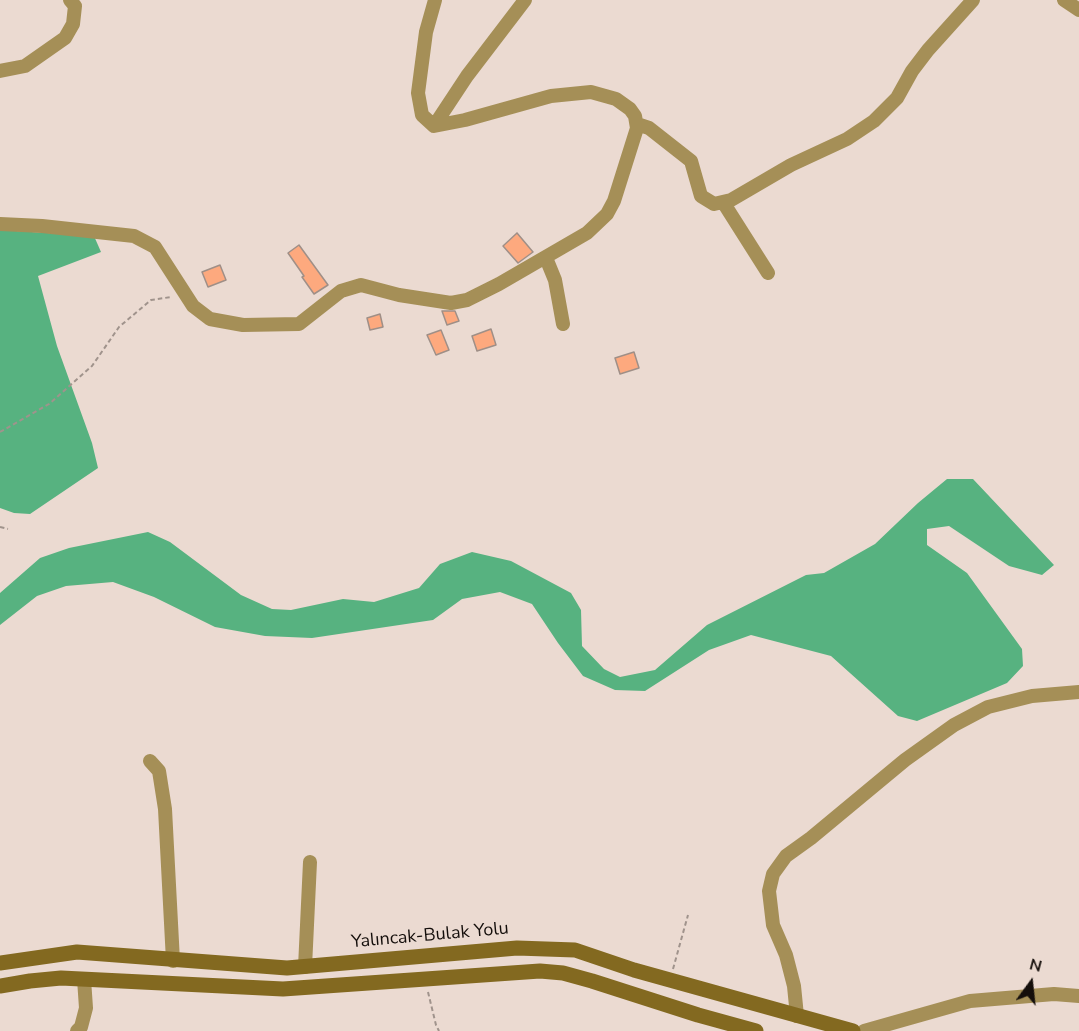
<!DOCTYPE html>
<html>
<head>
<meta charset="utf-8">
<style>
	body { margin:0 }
	#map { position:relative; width:1079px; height:1031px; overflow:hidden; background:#ebdad1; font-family:"Nunito Sans",sans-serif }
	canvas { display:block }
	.north { position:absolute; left:1001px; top:953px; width:60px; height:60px; -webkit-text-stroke:4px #ebdad1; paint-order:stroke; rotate:15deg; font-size:16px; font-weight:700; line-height:24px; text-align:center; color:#140e0b }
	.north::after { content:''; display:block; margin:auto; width:21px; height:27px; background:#140e0b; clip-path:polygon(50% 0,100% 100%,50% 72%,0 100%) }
</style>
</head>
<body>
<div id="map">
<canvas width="1079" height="1031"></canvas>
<div class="north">N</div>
</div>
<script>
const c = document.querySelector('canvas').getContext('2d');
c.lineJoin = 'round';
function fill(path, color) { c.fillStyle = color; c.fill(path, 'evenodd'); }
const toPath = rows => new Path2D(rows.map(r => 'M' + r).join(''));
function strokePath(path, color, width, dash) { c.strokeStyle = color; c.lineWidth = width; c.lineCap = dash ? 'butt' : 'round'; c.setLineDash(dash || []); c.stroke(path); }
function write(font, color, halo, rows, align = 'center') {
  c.font = font + ' "Nunito Sans",sans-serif'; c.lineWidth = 4.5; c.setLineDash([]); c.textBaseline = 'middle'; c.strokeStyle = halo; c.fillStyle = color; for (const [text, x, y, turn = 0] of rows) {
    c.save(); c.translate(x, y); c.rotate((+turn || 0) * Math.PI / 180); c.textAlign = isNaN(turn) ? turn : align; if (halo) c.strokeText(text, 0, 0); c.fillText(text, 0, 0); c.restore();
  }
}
const forest = toPath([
	[0,230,94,236,101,252,38,276,57,346,92,443,98,468,30,514,14,513,0,508],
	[947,479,973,479,1054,565,1042,575,1009,566,949,526,927,529,927,545,967,573,1022,649,1023,666,1007,683,917,721,898,716,831,656,751,635,709,650,645,691,615,690,583,676,558,643,532,604,500,592,462,599,433,620,312,638,265,636,215,627,154,597,113,582,66,586,37,596,0,625,0,593,40,558,69,548,148,532,170,542,241,595,272,609,291,610,343,599,374,602,419,588,440,564,472,552,511,561,571,593,581,610,582,646,604,669,620,677,655,670,707,625,806,575,824,573,875,544,918,503]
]);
const building = toPath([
	[517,233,533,252,518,263,503,246,517,233],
	[299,245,328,285,314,294,302,277,304,276,288,253,299,245],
	[220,265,226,280,208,287,202,272,220,265],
	[442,311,455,311,459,321,447,325,442,311],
	[380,314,383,327,370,330,367,318,380,314],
	[491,329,496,345,477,351,472,336,491,329],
	[441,330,449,350,436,355,427,335,441,330],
	[634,352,639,368,620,374,615,358,634,352]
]);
const path = toPath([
	[0,432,49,404,92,366,119,327,151,300,171,297],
	[0,527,8,529],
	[673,969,688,915],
	[428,992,436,1025,439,1031]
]);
const street = toPath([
	[1064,0,1079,10],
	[0,71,25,66,65,38,73,24,75,6,70,0],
	[637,124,649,128,691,161,701,196,714,204,731,200,791,165,847,139,874,121,897,98,912,71,928,50,973,0],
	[434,126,467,76,525,0],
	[723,202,768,273],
	[0,224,42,226,134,236,155,247,193,306,210,319,243,325,299,324,341,291,361,285,399,295,451,303,467,300,499,284,587,233,607,214,614,201,637,128,635,116,630,109,616,99,591,92,551,96,465,120,434,126,422,115,418,93,426,32,435,0],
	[546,258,555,280,563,324],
	[150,761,159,771,165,809,173,961],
	[305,967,310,862],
	[797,1016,794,986,786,955,773,925,769,891,773,874,786,856,811,838,905,760,954,725,988,707,1032,696,1079,692],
	[77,1031,81,1027,86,1008,84,979],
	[864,1031,970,1001,1054,994,1079,996]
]);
const secondary = toPath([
	[0,963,77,952,287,968,517,948,575,950,634,970,853,1031],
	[0,986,30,981,61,978,283,989,540,971,563,973,592,981,698,1015,756,1031]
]);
const streetNames = [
	["Yalıncak-Bulak Yolu",430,936,-5]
];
fill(forest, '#57b280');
fill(building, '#fda97e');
strokePath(building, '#9f8f87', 1.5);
strokePath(path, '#a0938c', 2, [4.5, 3]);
strokePath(street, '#a58f57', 14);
strokePath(secondary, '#836920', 15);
write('18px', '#140e0b', '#ebdad1', streetNames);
</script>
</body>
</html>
